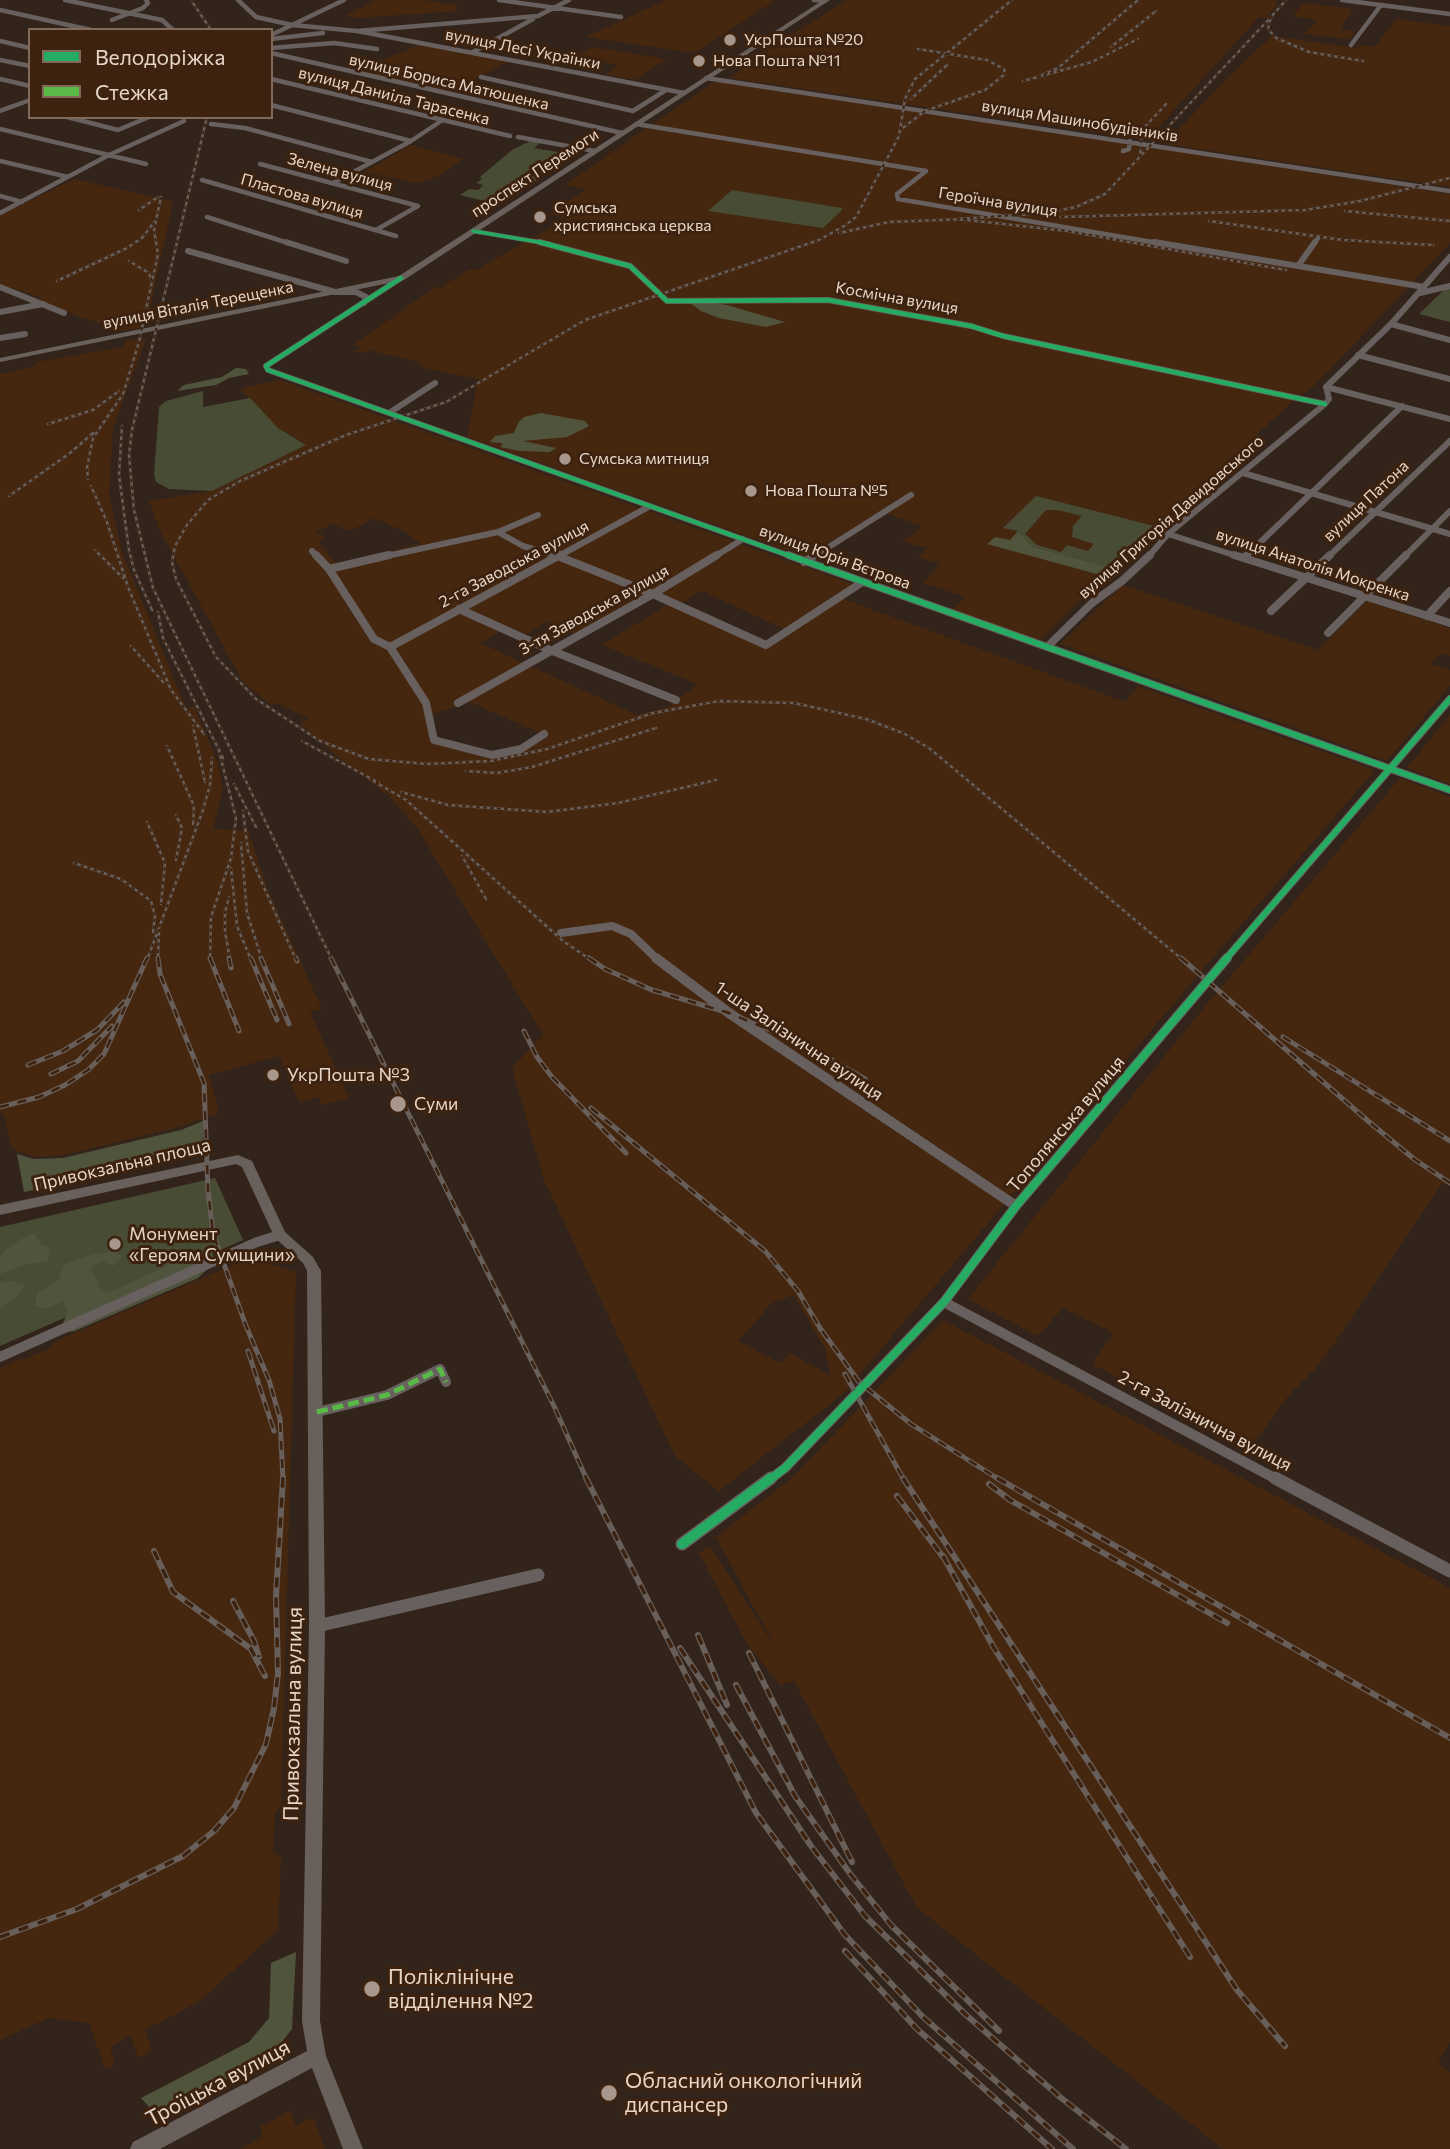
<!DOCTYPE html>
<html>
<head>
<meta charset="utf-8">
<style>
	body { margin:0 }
	#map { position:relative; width:1450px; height:2149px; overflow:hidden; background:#32241a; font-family:Commissioner,sans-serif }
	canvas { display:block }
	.legend { position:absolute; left:28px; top:28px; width:245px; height:91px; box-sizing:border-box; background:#3d230f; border:2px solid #816a59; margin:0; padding:9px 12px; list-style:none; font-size:21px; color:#e6d5c9 }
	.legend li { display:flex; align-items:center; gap:14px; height:35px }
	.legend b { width:35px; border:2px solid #816a59 }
</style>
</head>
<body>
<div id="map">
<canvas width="1450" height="2149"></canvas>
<ul class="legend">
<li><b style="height:9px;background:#26ab63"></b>Велодоріжка</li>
<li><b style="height:9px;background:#58b947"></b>Стежка</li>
</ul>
</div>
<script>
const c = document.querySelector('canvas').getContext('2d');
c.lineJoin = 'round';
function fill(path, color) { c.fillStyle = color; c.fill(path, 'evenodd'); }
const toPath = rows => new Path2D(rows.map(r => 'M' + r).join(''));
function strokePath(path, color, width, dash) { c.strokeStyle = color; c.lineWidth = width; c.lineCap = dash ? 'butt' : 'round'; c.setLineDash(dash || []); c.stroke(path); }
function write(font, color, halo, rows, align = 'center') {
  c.font = font + ' Commissioner,sans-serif'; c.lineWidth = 6; c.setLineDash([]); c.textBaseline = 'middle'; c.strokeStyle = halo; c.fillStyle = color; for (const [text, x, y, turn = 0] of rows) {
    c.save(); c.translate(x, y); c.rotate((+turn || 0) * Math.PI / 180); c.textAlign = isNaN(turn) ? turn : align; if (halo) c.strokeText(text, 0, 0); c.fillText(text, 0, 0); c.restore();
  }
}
const built = toPath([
	[377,0,423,0,457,5,458,11,357,18,344,16],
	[666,0,776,0,700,50,688,52,586,37],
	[848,0,1276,0,1277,4,1267,18,1259,17,1147,140,730,78,787,37],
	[1303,3,1353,9,1340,29,1355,31,1349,39,1304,34,1318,20,1293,16],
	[1396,19,1450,26,1450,187,1165,144,1228,77,1272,36,1357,48,1359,45,1375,47],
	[421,44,510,61,448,91,354,71],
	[592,47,667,59,635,80,606,74,619,65,574,56],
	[717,80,1450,194,1450,243,1315,385,1294,400,1104,576,1041,640,950,611,966,597,923,583,940,564,919,557,927,548,903,542,922,526,880,511,806,557,467,437,478,379,419,367,422,363,368,350,363,353,355,351,361,347,352,345,433,289,428,286,440,288,469,269,476,270,566,219,549,214,586,189,564,185],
	[411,145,463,159,438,176,418,183,364,172],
	[75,179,173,202,146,326,123,331,78,316,41,301,40,297,0,284,0,215],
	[146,339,113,428,109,496,122,552,186,708,194,706,218,763,223,789,213,829,248,830,267,888,322,1009,310,1012,349,1098,322,1105,319,1097,299,1102,279,1056,209,1075,219,1113,180,1127,63,1155,36,1157,12,1149,3,1113,0,1114,0,374,30,368,36,362,124,347,126,340],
	[280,380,853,584,835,596,1125,702,1138,686,1375,770,1215,955,844,1393,719,1491,675,1456,544,1180,512,1068,543,1035,417,828,389,796,340,759,300,723,308,718,276,703,271,705,243,682,160,531,149,501,212,491,306,444,278,428,240,389],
	[374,518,406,532,420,544,336,564,318,541,325,537,316,532,332,524,350,531],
	[702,591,784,629,762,644,678,605],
	[653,594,670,603,602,645,698,684,668,707,637,715,480,643,509,626,526,634,547,622,577,635],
	[470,702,543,734,521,749,492,755,434,740,429,715],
	[794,1295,825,1349,831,1376,790,1353,780,1363,738,1341,772,1303],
	[1123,585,1318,650,1367,601,1450,628,1450,656,1441,653,1431,664,1450,670,1450,686,1387,761,1060,644],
	[1450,715,1450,784,1407,768],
	[1400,778,1450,797,1450,1186,1442,1183,1320,1364,1288,1396,1251,1447,1092,1364,1114,1333,1063,1308,1038,1336,968,1299,1201,1011],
	[249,1258,296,1272,281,1806,275,1813,273,1852,281,1857,278,1930,200,2001,145,2030,152,2051,139,2058,130,2036,110,2047,115,2064,105,2069,89,2023,48,2018,0,2040,0,1368,22,1358,23,1360,51,1348,54,1342],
	[943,1320,1450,1588,1450,2042,1438,2063,1450,2072,1450,2149,1223,2149,917,1908,794,1681,780,1685,747,1644,699,1553,710,1546,778,1652,716,1537,793,1477],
	[290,2111,296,2126,313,2117,325,2149,241,2149,263,2137,260,2127]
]);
const green = toPath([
	[530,141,540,143,534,148,575,155,516,194,506,193,488,202,460,195,469,189,478,190,483,185,476,183,482,179,480,177,512,150],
	[732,190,842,208,842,210,823,228,708,211],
	[1447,287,1450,287,1450,322,1419,314],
	[203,391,203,407,250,398,278,428,306,445,212,491,169,489,156,482,154,475,159,407,166,401],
	[1036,496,1158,527,1113,568,1033,547,1018,531,1003,528],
	[1046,510,1058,510,1082,516,1073,526,1072,537,1094,544,1088,551,1067,545,1061,552,1037,545,1025,534],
	[215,1178,243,1240,0,1346,0,1227]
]);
const forest = toPath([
	[702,301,727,305,785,322,766,327,719,318,701,311,690,303],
	[236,368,246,369,249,374,229,378,216,385,177,391,184,385,222,377],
	[541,413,585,421,589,426,567,437,523,441,556,448,550,452,520,451,500,447,503,444,501,443,490,442,495,436,514,433,518,423,524,417],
	[1018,531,1033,547,1113,568,1104,576,987,544,995,537,1010,540],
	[203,1121,203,1152,24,1192,17,1154,34,1159,63,1158,181,1130],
	[29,1234,35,1234,41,1244,50,1248,47,1262,28,1264,0,1274,0,1257,4,1251],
	[207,1248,212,1250,214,1263,198,1278,75,1331,62,1333,60,1329,68,1312,63,1301,46,1309,35,1306,37,1293,59,1280,63,1265,93,1254,115,1251,122,1257,113,1266,102,1261,91,1267,91,1271,99,1281,97,1286,105,1292,117,1289],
	[11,1281,26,1285,15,1298,0,1308,0,1284],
	[296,1952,292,2029,270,2057,157,2116,141,2098,249,2042,269,2018,271,1963]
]);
const minorFar4 = toPath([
	[65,0,162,20,173,30],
	[238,0,256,17,292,25,271,35],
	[499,0,621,17],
	[814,0,825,1],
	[1342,0,1450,14],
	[0,10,91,30],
	[112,20,143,8,148,3,146,0],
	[292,25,357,31,538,16,569,0],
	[292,25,344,0],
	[357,31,684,93],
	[271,39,323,33],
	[0,41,30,48],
	[1351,45,1381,5],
	[271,48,334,43,377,49],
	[473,52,533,19],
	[271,53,622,133],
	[0,60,30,66],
	[481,77,633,111,666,90],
	[706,78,1450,191],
	[0,79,30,86],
	[271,79,510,136],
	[271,105,411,141],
	[0,111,30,100],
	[67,117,118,130,149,117],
	[211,124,245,128,372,162],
	[636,124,926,171,897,194,898,199,1164,244],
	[0,129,146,164],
	[518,137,595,151],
	[1123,151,1129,149,1130,141],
	[0,161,68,177],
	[260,164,418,206,376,230],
	[202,180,396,236],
	[333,183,411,141,441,121],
	[0,196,22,202],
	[0,213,109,155,184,121],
	[207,217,291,244],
	[473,231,550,244],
	[1314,244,1318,238]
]);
const minorFar3 = toPath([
	[286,242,346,261],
	[539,242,630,266,667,301,828,300,971,326,1003,336,1325,404],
	[1154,242,1424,287],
	[188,251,335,292,356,292,366,297,364,303],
	[1298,266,1315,242],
	[401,278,266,366,268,370,793,557],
	[0,287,64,313],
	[1420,293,1450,286],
	[0,312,43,304],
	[1391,324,1450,340],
	[0,338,25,334],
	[1358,355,1450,379],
	[1326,387,1391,324,1450,257],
	[1326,387,1450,419],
	[389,413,435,383],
	[1243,473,1450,534],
	[498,532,523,546,560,557],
	[1168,534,1240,557],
	[312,551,317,557],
	[382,557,498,532,538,515],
	[557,557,650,506],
	[714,557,743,539],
	[813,557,911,495],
	[1148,557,1168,534,1325,404,1329,399,1326,387],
	[1245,557,1402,406],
	[1328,557,1450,441],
	[1404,557,1450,511]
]);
const minorFar2 = toPath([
	[316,555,329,569,374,639,390,647,426,703,434,740,492,755,521,749,544,734],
	[555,555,653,594,766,645,861,583],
	[788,555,1450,790],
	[1234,555,1450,623],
	[1244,558,1247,555],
	[804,562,815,555],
	[329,569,389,555],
	[459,609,550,650,676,700],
	[1271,611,1330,555],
	[1427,616,1450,591],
	[1328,633,1406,555],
	[390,647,560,555],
	[1047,647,1092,603,1122,581,1150,555],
	[458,703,653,594,717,555],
	[561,933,612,926,631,934,658,960],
	[1225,960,1450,699]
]);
const minorFar1 = toPath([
	[656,958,729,1013,1016,1206],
	[944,1302,1278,1480],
	[0,1357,257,1242,280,1235],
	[317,1412,387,1395,440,1369,446,1382],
	[769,1480,785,1468,944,1302,1016,1206,1227,958]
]);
const minor = toPath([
	[1275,1478,1450,1571],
	[682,1544,771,1478],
	[317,1626,538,1575]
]);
const major = toPath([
	[823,0,830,0,404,280,0,362,0,358,399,276,823,0],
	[238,1155,252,1161,285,1232,313,1257,321,1271,325,1626,320,2021,326,2056,363,2149,343,2149,312,2068,160,2149,130,2149,133,2142,307,2051,302,2021,309,1626,307,1271,303,1263,275,1238,242,1167,236,1164,0,1215,0,1205,238,1155]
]);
const railFar2 = toPath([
	[191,0,211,30],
	[1012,0,915,79,905,99,899,136,856,217,844,226,819,240,585,320,446,402,346,435,240,481,208,500,187,525,175,546,172,562,176,579,216,657,256,699,320,741,369,759,427,764,491,761,547,749,653,713,719,701,794,703,866,719,903,733,929,748,1183,960],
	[1286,0,1271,17,1268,29,1276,38,1309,52,1363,61],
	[1271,17,1105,194,1076,207,1047,213,958,219,1067,231,1286,270],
	[1111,47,1156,11],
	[1038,77,1058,68,1138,0],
	[1023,81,1092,62,1138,39],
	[911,99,947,65],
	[207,117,132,430,129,455,134,510,153,588,332,960],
	[900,130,925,111,985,90,1005,74,1004,69,987,60,918,49],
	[1140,157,1142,130,1166,104],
	[139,210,158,197],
	[1345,211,1450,221],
	[1061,217,1305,210,1360,201,1450,178],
	[1209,221,1343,240,1433,245],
	[839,233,889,222,967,219],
	[129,261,149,273,152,282],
	[57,281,127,248,142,238,155,221],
	[48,424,93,410,119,391],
	[122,426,119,475,129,550,134,570,152,610],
	[88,479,87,468,93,438,123,394,139,342,158,254,154,230,161,197],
	[91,486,107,522,128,587,171,690,204,734],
	[9,496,70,453,93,433],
	[95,550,123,578],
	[158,612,163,638,223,758],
	[131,646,163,682],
	[193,726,205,782],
	[302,741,379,783],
	[167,746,194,806,193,824],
	[466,771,497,773,532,767,656,728],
	[370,779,406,800,563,941,591,960],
	[234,784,256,827],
	[401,792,448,805,547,812,618,803,716,780],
	[243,811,248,851,296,960],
	[176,815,182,828,176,860],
	[147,822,165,863,161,904],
	[241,843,247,913,262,960],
	[462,856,486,899],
	[74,863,121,879,151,901,155,916,153,932],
	[231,868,237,926,251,960],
	[229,897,225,913,225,931,230,960],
	[147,960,203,810,210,785,212,758],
	[158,960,159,929],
	[210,960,211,917,231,858,236,818,219,751]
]);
const railFar1 = toPath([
	[158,958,160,974,204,1083,208,1190,213,1233,246,1326,269,1380,280,1419,283,1480],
	[210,958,239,1031],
	[229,958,231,968],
	[251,958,277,1020],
	[261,958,289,1024],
	[296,958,297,961],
	[331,958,554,1406,587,1480],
	[589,958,605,969,652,990,729,1013,804,1044,865,1079],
	[1181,958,1368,1121,1414,1159,1450,1183],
	[524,1031,537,1057,552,1077,626,1153],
	[1283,1037,1450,1141],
	[28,1065,63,1051,97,1030,124,1002],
	[51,1074,78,1061,112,1026],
	[0,1107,39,1097,65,1085,88,1070,104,1054,147,958],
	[591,1108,765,1251,798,1291,820,1328,859,1382,911,1424,1000,1480],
	[248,1351,274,1431],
	[845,1374,904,1480]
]);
const rail = toPath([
	[586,1478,756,1813,845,1935,923,2017,1073,2149],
	[903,1478,1237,1990,1285,2046],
	[997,1478,1450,1738],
	[989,1484,1010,1500,1227,1623],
	[897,1496,943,1557],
	[154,1551,173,1592,251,1649,265,1676],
	[943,1556,994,1648,1190,1957],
	[233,1601,254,1641,259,1657],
	[698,1635,727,1705],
	[680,1648,811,1846,865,1916,965,2014,1060,2097,1126,2149],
	[749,1653,852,1862],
	[736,1685,795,1796,851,1875,891,1925,999,2031],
	[0,1937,77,1909,183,1856,214,1831,234,1808,266,1744,274,1708,278,1673,276,1596,283,1478],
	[845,1951,917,2029,1052,2149]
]);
const quiet = toPath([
	[317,1412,387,1395,440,1369,446,1382]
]);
const cyclewayFar4 = toPath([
	[473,231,550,244]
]);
const cyclewayFar3 = toPath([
	[539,242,630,266,667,301,828,300,971,326,1003,336,1325,404],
	[401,278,266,366,268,370,793,557]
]);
const cyclewayFar2 = toPath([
	[788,555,1450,790],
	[1225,960,1450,699]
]);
const cyclewayFar1 = toPath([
	[769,1480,785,1468,944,1302,1016,1206,1227,958]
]);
const cycleway = toPath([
	[682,1544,771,1478]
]);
const markers = [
	[730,40,7,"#a7978c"],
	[699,61,7,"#a7978c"],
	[540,217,7,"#a7978c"],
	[565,459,7,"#a7978c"],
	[751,491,7,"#a7978c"],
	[273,1075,7,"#a7978c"],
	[398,1104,9,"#a7978c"],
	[115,1244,7,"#a7978c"],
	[372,1989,9,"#a7978c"],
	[609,2093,9,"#a7978c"]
];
const farPoinames = [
	["УкрПошта №20",744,40],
	["Нова Пошта №11",713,61],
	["Сумська",554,208],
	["християнська церква",554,226],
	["Сумська митниця",579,459],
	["Нова Пошта №5",765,491]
];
const farStreetnames = [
	["вулиця Лесі Українки",523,49,11],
	["вулиця Бориса Матюшенка",449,82,13],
	["вулиця Даниіла Тарасенка",394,96,14],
	["вулиця Машинобудівників",1080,121,9],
	["Зелена вулиця",340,172,15],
	["проспект Перемоги",535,173,-33],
	["Пластова вулиця",302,196,16],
	["Героїчна вулиця",998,202,9],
	["Космічна вулиця",897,298,10],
	["вулиця Віталія Терещенка",198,305,-11],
	["вулиця Патона",1366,501,-43],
	["вулиця Григорія Давидовського",1171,517,-41],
	["вулиця Юрія Вєтрова",835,557,20],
	["2-га Заводська вулиця",514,564,-28],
	["вулиця Анатолія Мокренка",1313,565,18],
	["3-тя Заводська вулиця",594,610,-29]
];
const streetNames = [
	["1-ша Залізнична вулиця",799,1041,34],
	["Тополянська вулиця",1066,1124,-50],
	["Привокзальна площа",122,1165,-13],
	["2-га Залізнична вулиця",1205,1421,28]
];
const poiNames = [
	["УкрПошта №3",287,1075],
	["Суми",414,1104],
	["Монумент",129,1234],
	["«Героям Сумщини»",129,1255]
];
const nearStreetnames = [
	["Привокзальна вулиця",293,1714,-89],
	["Троїцька вулиця",218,2083,-28]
];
const nearPoinames = [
	["Поліклінічне",388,1977],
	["відділення №2",388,2001],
	["Обласний онкологічний",625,2081],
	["диспансер",625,2105]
];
fill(built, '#452710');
fill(green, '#484c35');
fill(forest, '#51543d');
strokePath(minorFar4, '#68605e', 4.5);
strokePath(minorFar3, '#68605e', 6);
strokePath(minorFar2, '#68605e', 8);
strokePath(minorFar1, '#68605e', 10);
strokePath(minor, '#68605e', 13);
fill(major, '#69605b');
strokePath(railFar2, '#685f5a', 2.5);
strokePath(railFar1, '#685f5a', 5);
strokePath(rail, '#685f5a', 6);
strokePath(railFar2, '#3d230f', 2, [3.5]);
strokePath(railFar1, '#3d230f', 2.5, [9]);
strokePath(rail, '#3d230f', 3.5, [10]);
strokePath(quiet, '#58b947', 5, [11, 5]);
strokePath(cyclewayFar4, '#26ab63', 3.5);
strokePath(cyclewayFar3, '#26ab63', 4.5);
strokePath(cyclewayFar2, '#26ab63', 6);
strokePath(cyclewayFar1, '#26ab63', 8);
strokePath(cycleway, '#26ab63', 10);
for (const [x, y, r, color] of markers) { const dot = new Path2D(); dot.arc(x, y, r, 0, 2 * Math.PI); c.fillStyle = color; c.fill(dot); strokePath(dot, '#3d230f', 2.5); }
write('16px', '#e6d5c9', '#3d230f', farPoinames, 'left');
write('16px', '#e6d5c9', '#3d230f', farStreetnames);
write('18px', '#e6d5c9', '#3d230f', streetNames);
write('18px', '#e6d5c9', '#3d230f', poiNames, 'left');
write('21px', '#e6d5c9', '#3d230f', nearStreetnames);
write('21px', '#e6d5c9', '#3d230f', nearPoinames, 'left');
</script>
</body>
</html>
